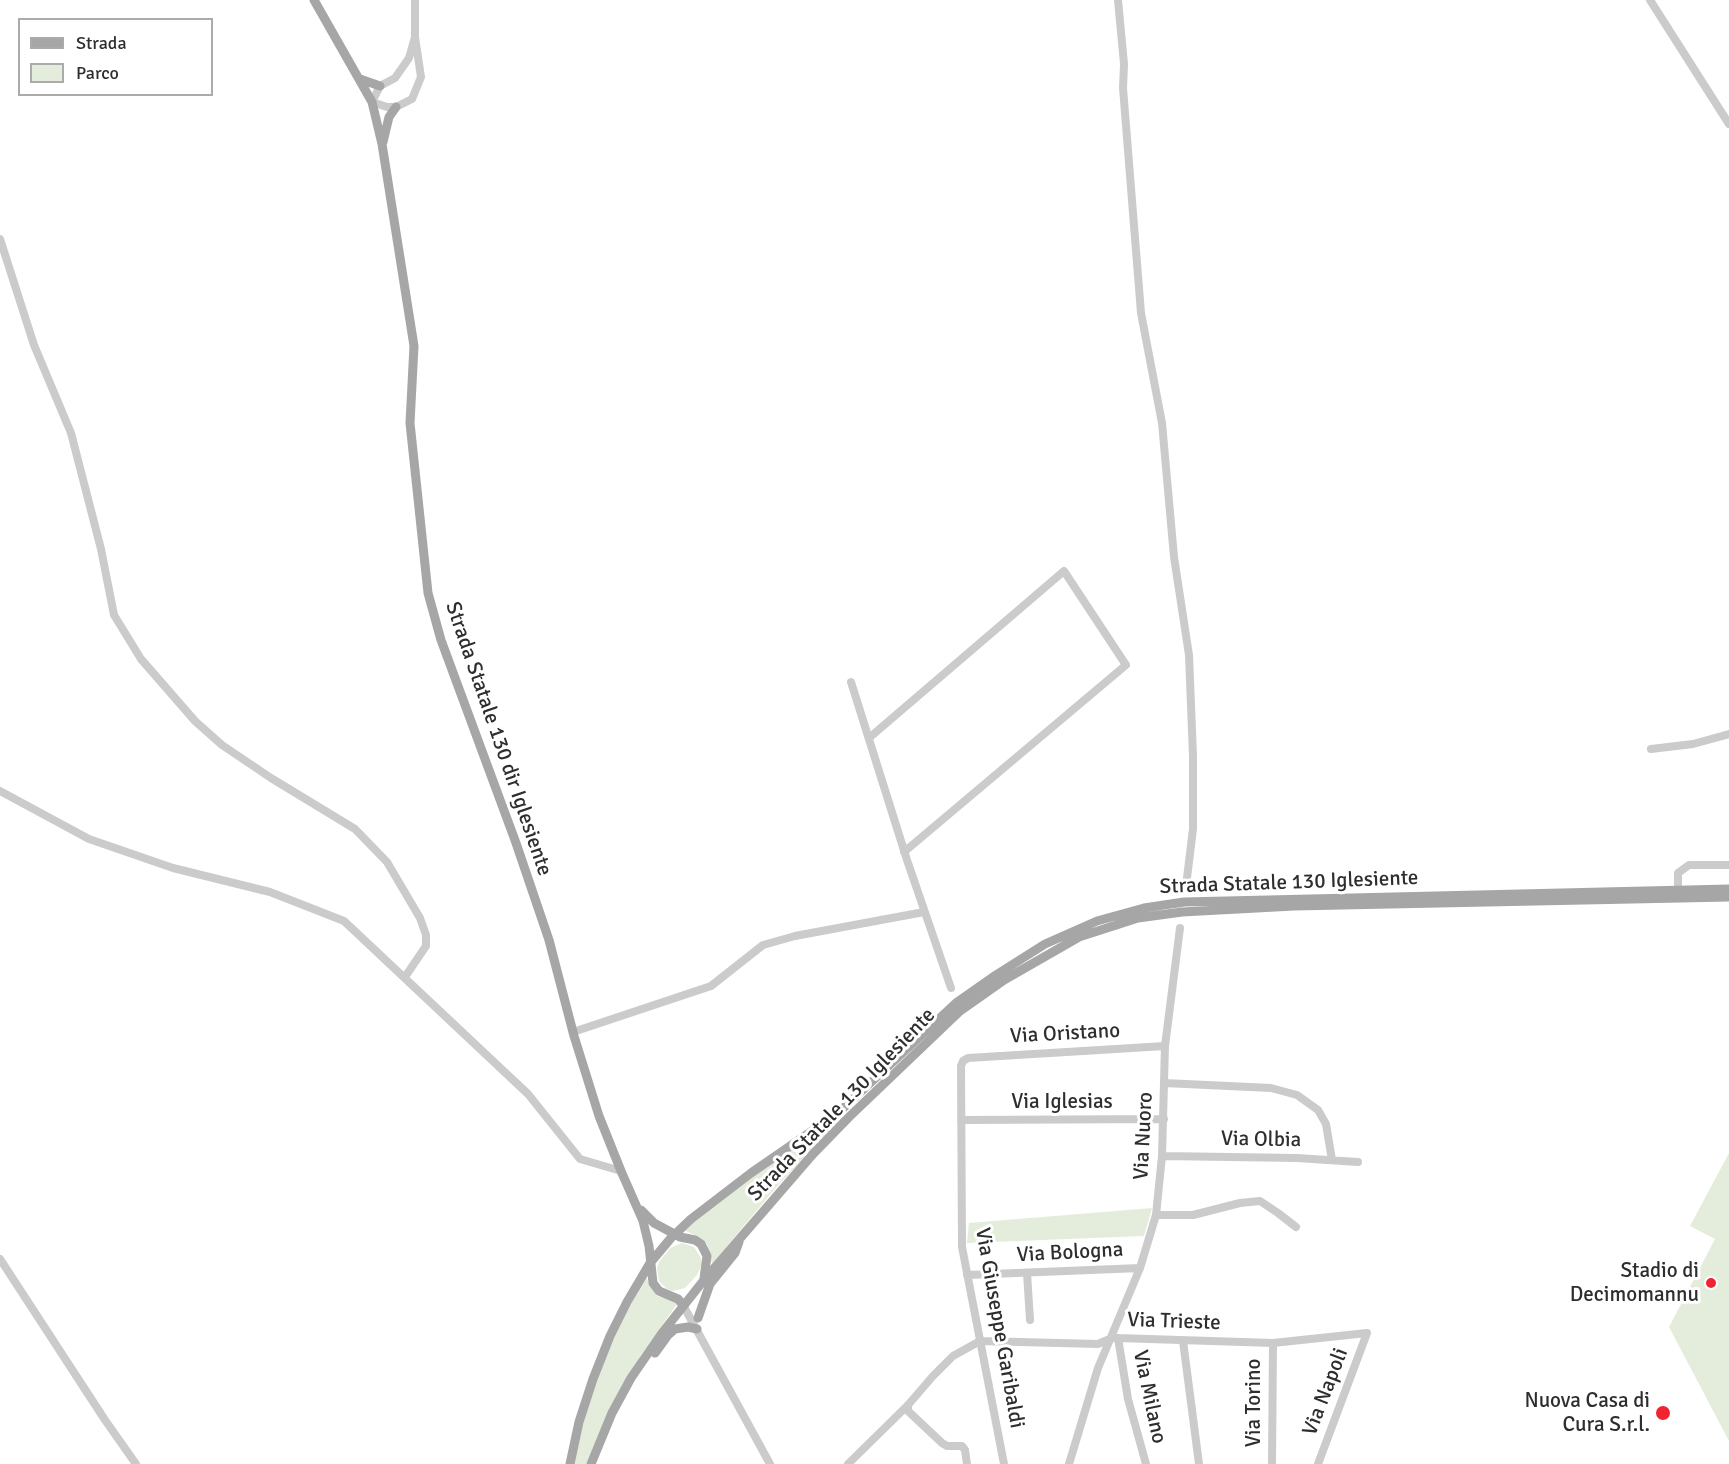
<!DOCTYPE html>
<html>
<head>
<meta charset="utf-8">
<style>
	body { margin:0 }
	#map { position:relative; width:1729px; height:1464px; overflow:hidden; background:#fff; font-family:Signika,sans-serif }
	canvas { display:block }
	.legend { position:absolute; left:18px; top:18px; width:195px; height:78px; box-sizing:border-box; background:#fff; border:2px solid #ababab; margin:0; padding:8px 10px; list-style:none; font-size:18px; color:#2e2e2e }
	.legend li { display:flex; align-items:center; gap:12px; height:30px }
	.legend b { width:30px; border:2px solid #ababab }
</style>
</head>
<body>
<div id="map">
<canvas width="1729" height="1464"></canvas>
<ul class="legend">
<li><b style="height:8px;background:#a6a6a6"></b>Strada</li>
<li><b style="height:16px;background:#e4eddb"></b>Parco</li>
</ul>
</div>
<script>
const c = document.querySelector('canvas').getContext('2d');
c.lineJoin = 'round';
function fill(path, color) { c.fillStyle = color; c.fill(path, 'evenodd'); }
const toPath = rows => new Path2D(rows.map(r => 'M' + r).join(''));
function strokePath(path, color, width, dash) { c.strokeStyle = color; c.lineWidth = width; c.lineCap = dash ? 'butt' : 'round'; c.setLineDash(dash || []); c.stroke(path); }
function write(font, color, halo, rows, align = 'center') {
  c.font = font + ' Signika,sans-serif'; c.lineWidth = 6; c.setLineDash([]); c.textBaseline = 'middle'; c.strokeStyle = halo; c.fillStyle = color; for (const [text, x, y, turn = 0] of rows) {
    c.save(); c.translate(x, y); c.rotate((+turn || 0) * Math.PI / 180); c.textAlign = isNaN(turn) ? turn : align; if (halo) c.strokeText(text, 0, 0); c.fillText(text, 0, 0); c.restore();
  }
}
const green = toPath([
	[839,1120,773,1191,712,1264,707,1244,697,1236,684,1230,755,1173,834,1121],
	[1729,1153,1729,1441,1669,1327,1715,1239,1690,1226],
	[1152,1208,1144,1236,967,1243,969,1223],
	[682,1243,694,1247,701,1258,702,1264,697,1275,685,1288,673,1291,667,1289,659,1281,657,1268,659,1262,670,1248],
	[646,1276,650,1286,657,1296,671,1300,677,1304,641,1355,610,1409,586,1464,574,1464,588,1401,614,1337]
]);
const minor = toPath([
	[415,0,415,37,421,77,412,99,396,107,387,107,372,102,380,86,395,78,409,58,415,37],
	[1118,0,1124,64,1123,88,1141,313,1162,423,1174,557,1189,655,1193,756,1193,829,1186,886],
	[1650,0,1729,124],
	[0,239,34,345,71,433,101,549,114,615,141,659,195,721,222,745,271,778,355,829,387,862,420,918,426,935,426,946,405,977],
	[851,682,907,860,951,988],
	[869,738,1064,571,1126,665,904,852],
	[1651,749,1693,744,1729,734],
	[0,791,89,839,173,868,270,892,344,921,528,1094,580,1159,621,1171],
	[1678,890,1678,873,1689,865,1729,865],
	[573,1032,711,986,763,945,795,936,924,912],
	[1164,1083,1271,1088,1297,1095,1318,1110,1326,1124,1332,1160],
	[961,1120,1164,1119],
	[1162,1156,1297,1158,1358,1162],
	[1156,1215,1193,1215,1240,1203,1260,1201,1278,1213,1296,1227],
	[0,1259,105,1420,136,1464],
	[1027,1273,1030,1320],
	[967,1275,1140,1268],
	[683,1305,770,1464],
	[1118,1338,1128,1399,1146,1464],
	[1183,1341,1199,1464],
	[908,1405,908,1411,942,1443,947,1446,962,1446,965,1450,967,1464],
	[848,1464,908,1405,933,1376,953,1356,980,1341,1098,1344,1112,1338,1118,1338,1273,1343,1367,1333,1318,1464],
	[1004,1464,962,1247,961,1066,963,1061,968,1058,1165,1046],
	[1069,1464,1098,1368,1140,1268,1156,1215,1162,1156,1165,1046,1180,928],
	[1272,1464,1273,1343]
]);
const major = toPath([
	[314,0,372,102,382,144,414,346,410,423,428,593,441,640,516,843,549,940,574,1036,599,1116,621,1171,643,1221,649,1246,653,1283,659,1291,678,1299,683,1305],
	[360,79,380,86],
	[383,142,389,117,396,107],
	[641,1210,654,1223,680,1237,695,1240,701,1244,707,1256,704,1278],
	[698,1318,710,1284,735,1253,739,1242],
	[655,1353,668,1335,675,1329,688,1327,697,1329],
	[570,1464,579,1422,593,1379,610,1336,627,1302,650,1263,671,1238,691,1219,751,1173,838,1113,956,1003,996,975,1045,944,1097,921,1144,908,1184,902,1729,889],
	[591,1464,612,1413,631,1378,662,1333,704,1280,813,1154,849,1117,960,1011,1004,980,1079,937,1138,918,1182,912,1294,906,1729,897]
]);
const markers = [
	[1711,1283,6,"#f12433"],
	[1663,1413,8,"#f12433"]
];
const streetNames = [
	["Strada Statale 130 dir Iglesiente",498,739,71],
	["Strada Statale 130 Iglesiente",1289,883,-2],
	["Via Oristano",1065,1034,-3],
	["Via Iglesias",1062,1102],
	["Strada Statale 130 Iglesiente",842,1105,-46],
	["Via Nuoro",1144,1136,-87],
	["Via Olbia",1261,1140,1],
	["Via Bologna",1070,1253,-3],
	["Via Trieste",1174,1322,2],
	["Via Giuseppe Garibaldi",999,1328,80],
	["Via Napoli",1326,1392,-69],
	["Via Milano",1149,1397,78],
	["Via Torino",1254,1403,-90]
];
const poiNames = [
	["Stadio di",1699,1271],
	["Decimomannu",1699,1295],
	["Nuova Casa di",1650,1401],
	["Cura S.r.l.",1650,1425]
];
fill(green, '#e4eddb');
strokePath(minor, '#cbcbcb', 8);
strokePath(major, '#a6a6a6', 9);
for (const [x, y, r, color] of markers) { const dot = new Path2D(); dot.arc(x, y, r, 0, 2 * Math.PI); c.fillStyle = color; c.fill(dot); strokePath(dot, '#fff', 2); }
write('21px', '#2e2e2e', '#fff', streetNames);
write('21px', '#2e2e2e', '#fff', poiNames, 'right');
</script>
</body>
</html>
